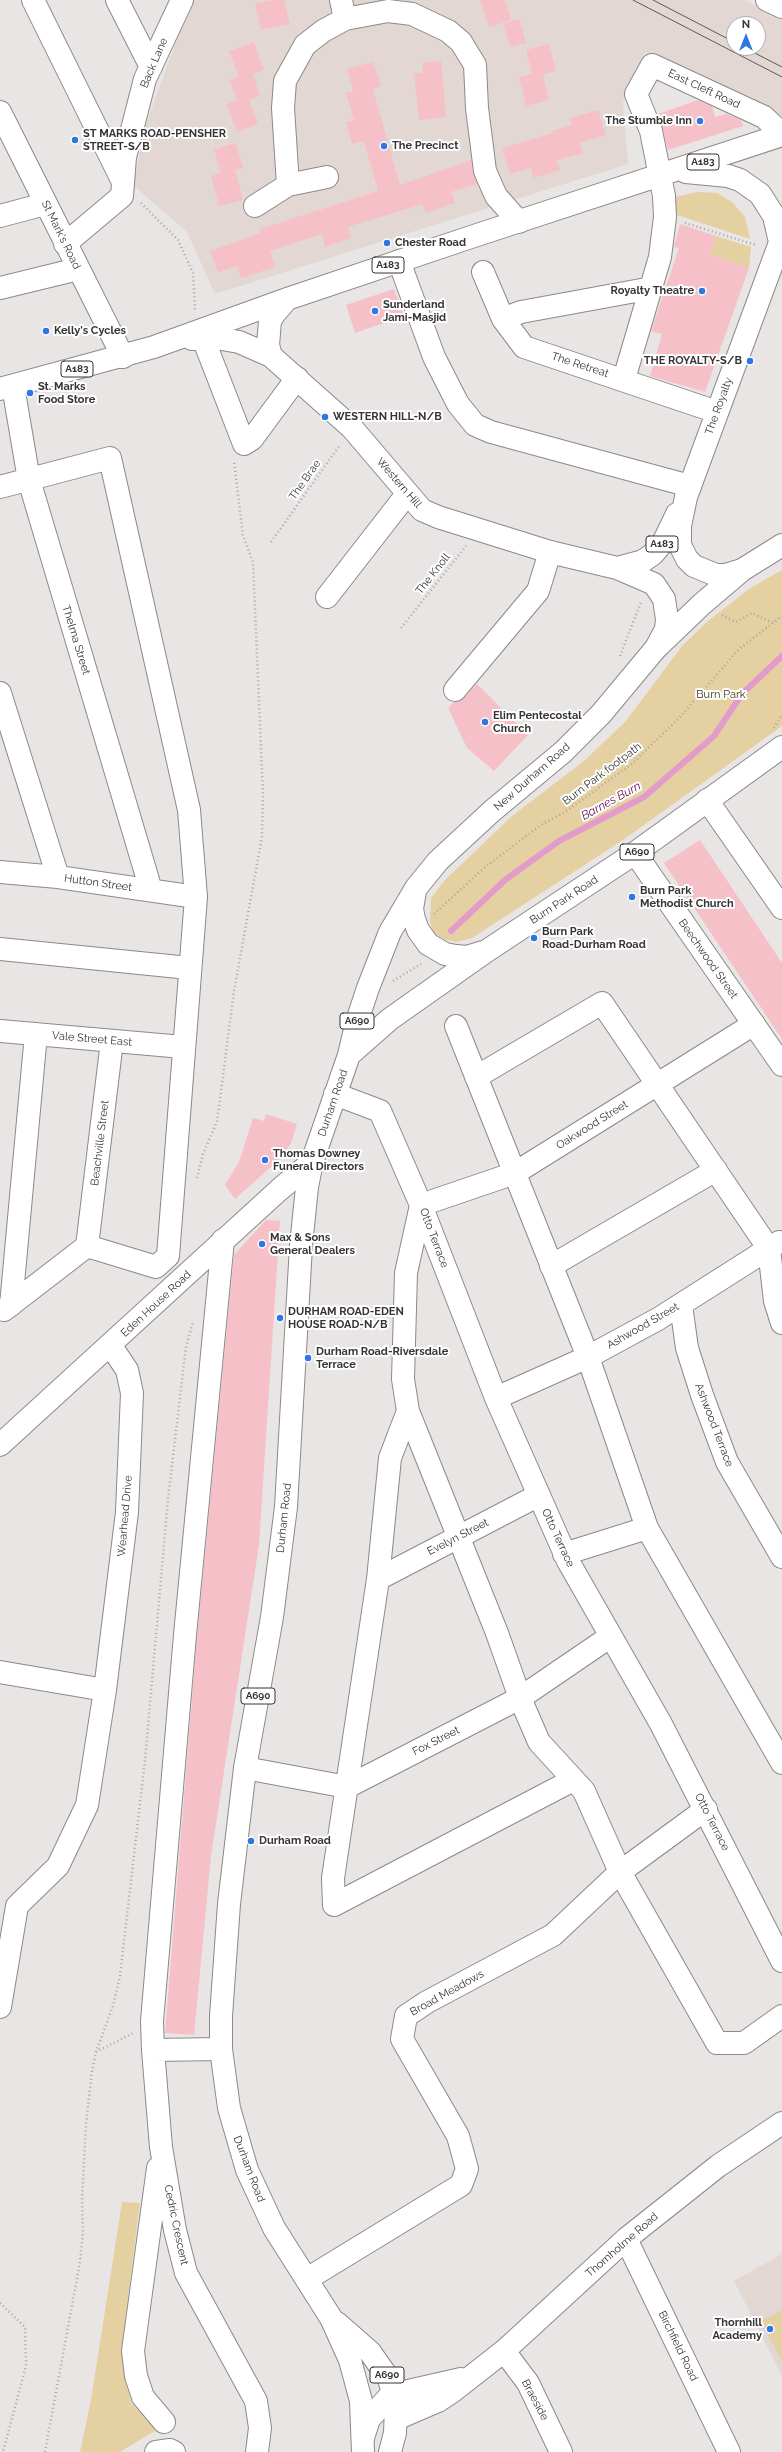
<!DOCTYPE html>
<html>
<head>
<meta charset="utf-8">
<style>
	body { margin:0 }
	#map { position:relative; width:782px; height:2452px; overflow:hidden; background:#e8e5e4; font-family:Raleway,sans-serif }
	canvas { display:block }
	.north { position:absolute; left:726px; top:16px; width:40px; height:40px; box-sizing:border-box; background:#fff; border:1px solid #afaeae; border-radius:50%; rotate:0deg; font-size:11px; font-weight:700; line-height:16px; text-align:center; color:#363434 }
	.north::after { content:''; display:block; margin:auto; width:14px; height:18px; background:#2e77e3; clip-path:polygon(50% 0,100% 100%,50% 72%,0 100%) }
</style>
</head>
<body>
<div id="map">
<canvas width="782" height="2452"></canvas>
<div class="north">N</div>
</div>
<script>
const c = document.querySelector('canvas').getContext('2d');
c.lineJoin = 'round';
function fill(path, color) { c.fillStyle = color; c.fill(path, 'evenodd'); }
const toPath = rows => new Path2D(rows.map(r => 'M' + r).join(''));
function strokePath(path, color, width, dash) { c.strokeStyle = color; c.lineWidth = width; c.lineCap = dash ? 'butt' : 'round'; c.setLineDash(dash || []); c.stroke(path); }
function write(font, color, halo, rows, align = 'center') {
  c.font = font + ' Raleway,sans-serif'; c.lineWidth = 4; c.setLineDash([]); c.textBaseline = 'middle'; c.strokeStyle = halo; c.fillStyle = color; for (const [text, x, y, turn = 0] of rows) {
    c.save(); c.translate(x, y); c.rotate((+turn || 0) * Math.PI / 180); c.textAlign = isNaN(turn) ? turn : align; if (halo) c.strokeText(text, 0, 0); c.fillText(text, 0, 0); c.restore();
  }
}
const built = toPath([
	[194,0,745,0,782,20,782,116,645,52,623,102,628,164,215,294,187,232,133,185,145,127,186,14],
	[734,24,758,24,758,48,734,48],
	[782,2254,782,2376,734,2281]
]);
const green = toPath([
	[697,192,717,193,732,202,745,217,750,239,671,213,671,198],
	[716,236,751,247,749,268,710,255],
	[782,570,782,726,623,840,472,938,456,942,444,939,433,932,430,921,431,898,445,880,512,816,584,761,626,721,682,646,708,621,749,589],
	[122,2202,140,2203,123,2337,124,2378,132,2404,156,2430,120,2452,80,2452,91,2400],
	[782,2310,782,2362,761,2321]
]);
const stream = toPath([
	[451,931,505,880,559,841,644,797,714,736,742,694,782,656]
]);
const building = toPath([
	[274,0,284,0,290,24,261,30,255,4],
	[480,0,505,0,511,20,489,27],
	[519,19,526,43,510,47,503,24],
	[254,42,264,70,253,74,260,96,249,100,258,124,237,132,227,104,237,100,230,80,239,77,229,51],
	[549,44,556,71,543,75,549,100,526,106,519,77,532,74,526,50],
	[441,61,446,117,419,120,414,74,423,73,422,63],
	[373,62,381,86,373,89,400,185,471,160,477,184,451,192,455,203,426,213,422,204,348,227,351,238,325,247,322,234,270,251,275,267,241,278,237,266,218,272,210,251,261,233,260,229,378,191,364,141,352,144,346,122,354,120,346,93,353,91,347,69],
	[698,100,712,106,715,117,727,114,741,120,743,126,668,150,658,114],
	[598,110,606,135,580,143,583,153,557,160,560,170,534,178,531,168,510,174,502,148,553,133,552,131,572,125,570,118],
	[236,143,243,168,235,170,243,200,219,206,211,176,221,173,214,149],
	[680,224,716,236,710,255,749,268,705,392,650,376,662,334,651,331,679,248,674,247],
	[394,289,404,316,355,333,346,305],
	[477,684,528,735,494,771,467,748,448,708,454,702,464,698],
	[700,840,782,963,782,1039,664,863],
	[266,1114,297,1124,291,1143,281,1158,235,1199,225,1185,239,1162,253,1118,264,1121],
	[266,1220,280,1221,259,1545,211,1856,194,2035,165,2033,197,1636,234,1255]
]);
const path = toPath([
	[141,203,178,240,193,273,195,311],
	[685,223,756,245],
	[271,542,340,445],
	[722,615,736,622,752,613,773,623],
	[401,628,466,546],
	[620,656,641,602],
	[774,728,782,715],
	[434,914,484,868,541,825,565,812,632,764,682,715,739,649,782,616],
	[393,981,421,964],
	[197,1178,203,1154,217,1122,234,991,262,837,263,794,253,562,243,536,234,461],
	[96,2052,133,2033],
	[0,2303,25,2327,26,2366,3,2452],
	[45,2452,80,2262,83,2232,82,2200,86,2124,92,2071,96,2052,113,2006,120,1976,145,1760,168,1499,186,1347,193,1322]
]);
const minor = toPath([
	[33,0,122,180],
	[117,0,151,67],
	[341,0,345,19],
	[767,0,782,7],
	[0,112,123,357],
	[288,185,283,108,285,81,305,45,323,31,345,19,388,11,412,14,448,31,461,42,475,65,477,108,485,171,496,196,519,222],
	[255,206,288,185,327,177],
	[0,216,45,204],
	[65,244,122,196,125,157,145,79,182,0],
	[399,261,434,357,458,404,475,425,491,432,690,486],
	[483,272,503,319,524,347,717,412],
	[0,288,78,269],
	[503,319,521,312,652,288],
	[203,338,244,444,252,439,297,378],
	[624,379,660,257,665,217,664,196,651,131,636,94,652,65,764,117,782,134],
	[13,386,29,480,151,890],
	[0,487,110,458,189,810,196,897,168,1256,156,1267,87,1246],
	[327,597,407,494],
	[455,690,538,591,550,552],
	[0,693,58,877],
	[707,800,782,908],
	[635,853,782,1065],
	[0,872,58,877,196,897],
	[0,949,189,968],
	[754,1024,515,1173,421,1205,406,1273,403,1379,408,1411,497,1633,520,1698,539,1742,584,1791,620,1872,717,2043,744,2043,782,2016],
	[456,1026,588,1357,647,1528,782,1763],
	[0,1031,183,1047],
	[476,1077,602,1003,769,1249,775,1301,782,1323],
	[335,1094,380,1111,421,1205,496,1398,568,1561,661,1724,782,1961],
	[87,1246,112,1041],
	[551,1266,716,1170],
	[11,1305,36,1034],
	[681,1305,687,1348,702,1395,727,1462,782,1557],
	[4,1310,87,1246],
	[496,1398,588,1357,658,1319,779,1242],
	[408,1411,390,1458,378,1579,333,1878,334,1905,573,1780],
	[0,1445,279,1190,312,1162],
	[564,1554,647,1528],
	[378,1579,539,1495],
	[0,1672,105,1690],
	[245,1768,347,1787,520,1698,611,1636],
	[0,2007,17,1906,58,1866,87,1805,105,1690,127,1512,132,1393,127,1370,111,1346],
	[221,2049,153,2050,161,2147,175,2230,186,2273,256,2401,260,2428,257,2452],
	[153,2050,152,2021,185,1635,223,1240],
	[158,2168,133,2351,136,2376,143,2397,164,2422],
	[626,2239,729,2452],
	[307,2279,461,2185,467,2169,458,2136,402,2039,406,2016,427,2002,553,1935,620,1872,706,1809],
	[504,2351,528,2383,561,2452],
	[396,2419,438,2401,453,2391,504,2351,626,2239,718,2166,782,2123],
	[363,2438,369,2419,388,2398,395,2394,461,2379],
	[156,2452,170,2450,174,2452]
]);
const major = toPath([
	[686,172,728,176,740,180,760,194,774,216,780,242],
	[192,339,222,339,239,342,271,356,352,428,422,510,438,517,550,552,617,568,654,584,664,599,667,619,666,629,656,648],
	[271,356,268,345,270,321,275,313,287,299],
	[0,389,154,347,287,299,471,237,782,135],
	[617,568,643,561,653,554,664,541,677,514],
	[742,570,725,575,716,575,694,566,687,559,680,545,680,526,686,497,782,237]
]);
const highway = toPath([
	[415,891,412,909,414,919,418,930,428,944,445,954,456,956,467,957,483,952],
	[349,1055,390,1019,488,950,635,853,782,747],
	[337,2323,370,2352,389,2379,396,2405,395,2433,390,2452],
	[363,2452,361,2401,350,2360,331,2318,274,2228,247,2170,229,2108,221,2049,221,2016,229,1904,245,1768,272,1617,286,1507,301,1246,307,1187,312,1162,349,1055,357,1021,368,988,390,932,416,888,438,861,492,811,563,752,601,714,656,648,702,604,742,570,782,545]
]);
const tram = toPath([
	[633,0,782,77],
	[653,0,734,42],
	[745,48,782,67]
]);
const markers = [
	[700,121,4,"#2e77e3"],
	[75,140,4,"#2e77e3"],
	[384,146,4,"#2e77e3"],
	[387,243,4,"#2e77e3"],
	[702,291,4,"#2e77e3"],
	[375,311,4,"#2e77e3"],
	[46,331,4,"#2e77e3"],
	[750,361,4,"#2e77e3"],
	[30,393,4,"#2e77e3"],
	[325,417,4,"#2e77e3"],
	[485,722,4,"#2e77e3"],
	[632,897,4,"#2e77e3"],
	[534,938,4,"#2e77e3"],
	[265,1160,4,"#2e77e3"],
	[262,1244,4,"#2e77e3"],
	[280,1318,4,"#2e77e3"],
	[308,1358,4,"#2e77e3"],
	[251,1841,4,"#2e77e3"],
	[770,2329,4,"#2e77e3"]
];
const shields = [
	[703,162,32],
	[388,265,32],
	[77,369,32],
	[662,544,32],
	[637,852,34],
	[357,1021,34],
	[258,1696,34],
	[387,2375,34]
];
const shieldNames = [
	["A183",703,162],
	["A183",388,265],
	["A183",77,369],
	["A183",662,544],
	["A690",637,852],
	["A690",357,1021],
	["A690",258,1696],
	["A690",387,2375]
];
const streetNames = [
	["Back Lane",154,63,-67],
	["East Cleft Road",704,89,25],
	["St Mark's Road",61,235,64],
	["The Retreat",580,365,18],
	["The Royalty",719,406,-70],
	["The Brae",305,480,-55],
	["Western Hill",399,483,49],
	["The Knoll",433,574,-52],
	["Thelma Street",76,640,73],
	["Burn Park footpath",602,774,-37],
	["New Durham Road",532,777,-41],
	["Hutton Street",98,883,8],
	["Burn Park Road",564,900,-33],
	["Beechwood Street",708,959,55],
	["Vale Street East",92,1039,5],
	["Durham Road",333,1103,-71],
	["Oakwood Street",592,1125,-32],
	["Beachville Street",100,1143,-83],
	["Otto Terrace",434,1238,69],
	["Eden House Road",156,1304,-43],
	["Ashwood Street",643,1326,-30],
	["Ashwood Terrace",714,1425,69],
	["Wearhead Drive",125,1516,-85],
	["Durham Road",284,1518,-84],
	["Evelyn Street",458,1537,-27],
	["Otto Terrace",558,1538,65],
	["Fox Street",436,1741,-27],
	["Otto Terrace",712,1822,63],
	["Broad Meadows",447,1993,-29],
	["Durham Road",249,2169,69],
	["Cedric Crescent",176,2225,78],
	["Thornholme Road",622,2245,-41],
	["Birchfield Road",678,2346,64],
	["Braeside",535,2400,62]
];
const poiNames = [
	["The Stumble Inn",692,121,"right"],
	["ST MARKS ROAD-PENSHER",83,134],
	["STREET-S/B",83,147],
	["The Precinct",392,146],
	["Chester Road",395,243],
	["Royalty Theatre",694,291,"right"],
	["Sunderland",383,305],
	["Jami-Masjid",383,318],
	["Kelly's Cycles",54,331],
	["THE ROYALTY-S/B",742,361,"right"],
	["St. Marks",38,387],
	["Food Store",38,400],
	["WESTERN HILL-N/B",333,417],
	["Elim Pentecostal",493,716],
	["Church",493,729],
	["Burn Park",640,891],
	["Methodist Church",640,904],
	["Burn Park",542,932],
	["Road-Durham Road",542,945],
	["Thomas Downey",273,1154],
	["Funeral Directors",273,1167],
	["Max & Sons",270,1238],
	["General Dealers",270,1251],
	["DURHAM ROAD-EDEN",288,1312],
	["HOUSE ROAD-N/B",288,1325],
	["Durham Road-Riversdale",316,1352],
	["Terrace",316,1365],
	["Durham Road",259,1841],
	["Thornhill",762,2323,"right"],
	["Academy",762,2336,"right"]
];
const parkNames = [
	["Burn Park",721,695]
];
const waterNames = [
	["Barnes Burn",611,801,-29]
];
fill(built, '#e3d7d4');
fill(green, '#e4d0a0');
strokePath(stream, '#e29bca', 6);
fill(building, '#f6c0c9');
strokePath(minor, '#8c8988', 24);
strokePath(major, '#8c8988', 24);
strokePath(highway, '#8c8988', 24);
strokePath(path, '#a9a7a6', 2.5, [1, 3]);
strokePath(minor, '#fff', 22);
strokePath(major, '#fff', 22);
strokePath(highway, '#fff', 22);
strokePath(tram, '#5b5959', 1);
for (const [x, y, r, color] of markers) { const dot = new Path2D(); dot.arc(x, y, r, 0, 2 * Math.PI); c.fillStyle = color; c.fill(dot); strokePath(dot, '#fff', 1.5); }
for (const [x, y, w] of shields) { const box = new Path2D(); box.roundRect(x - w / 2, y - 8, w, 16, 3); c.fillStyle = '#fff'; c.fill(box); strokePath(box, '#363434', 1); }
write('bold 10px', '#363434', null, shieldNames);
write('11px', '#363434', '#fff', streetNames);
write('bold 11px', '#363434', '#fff', poiNames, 'left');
write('11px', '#403310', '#fff', parkNames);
write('italic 12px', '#651251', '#fff', waterNames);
</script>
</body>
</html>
